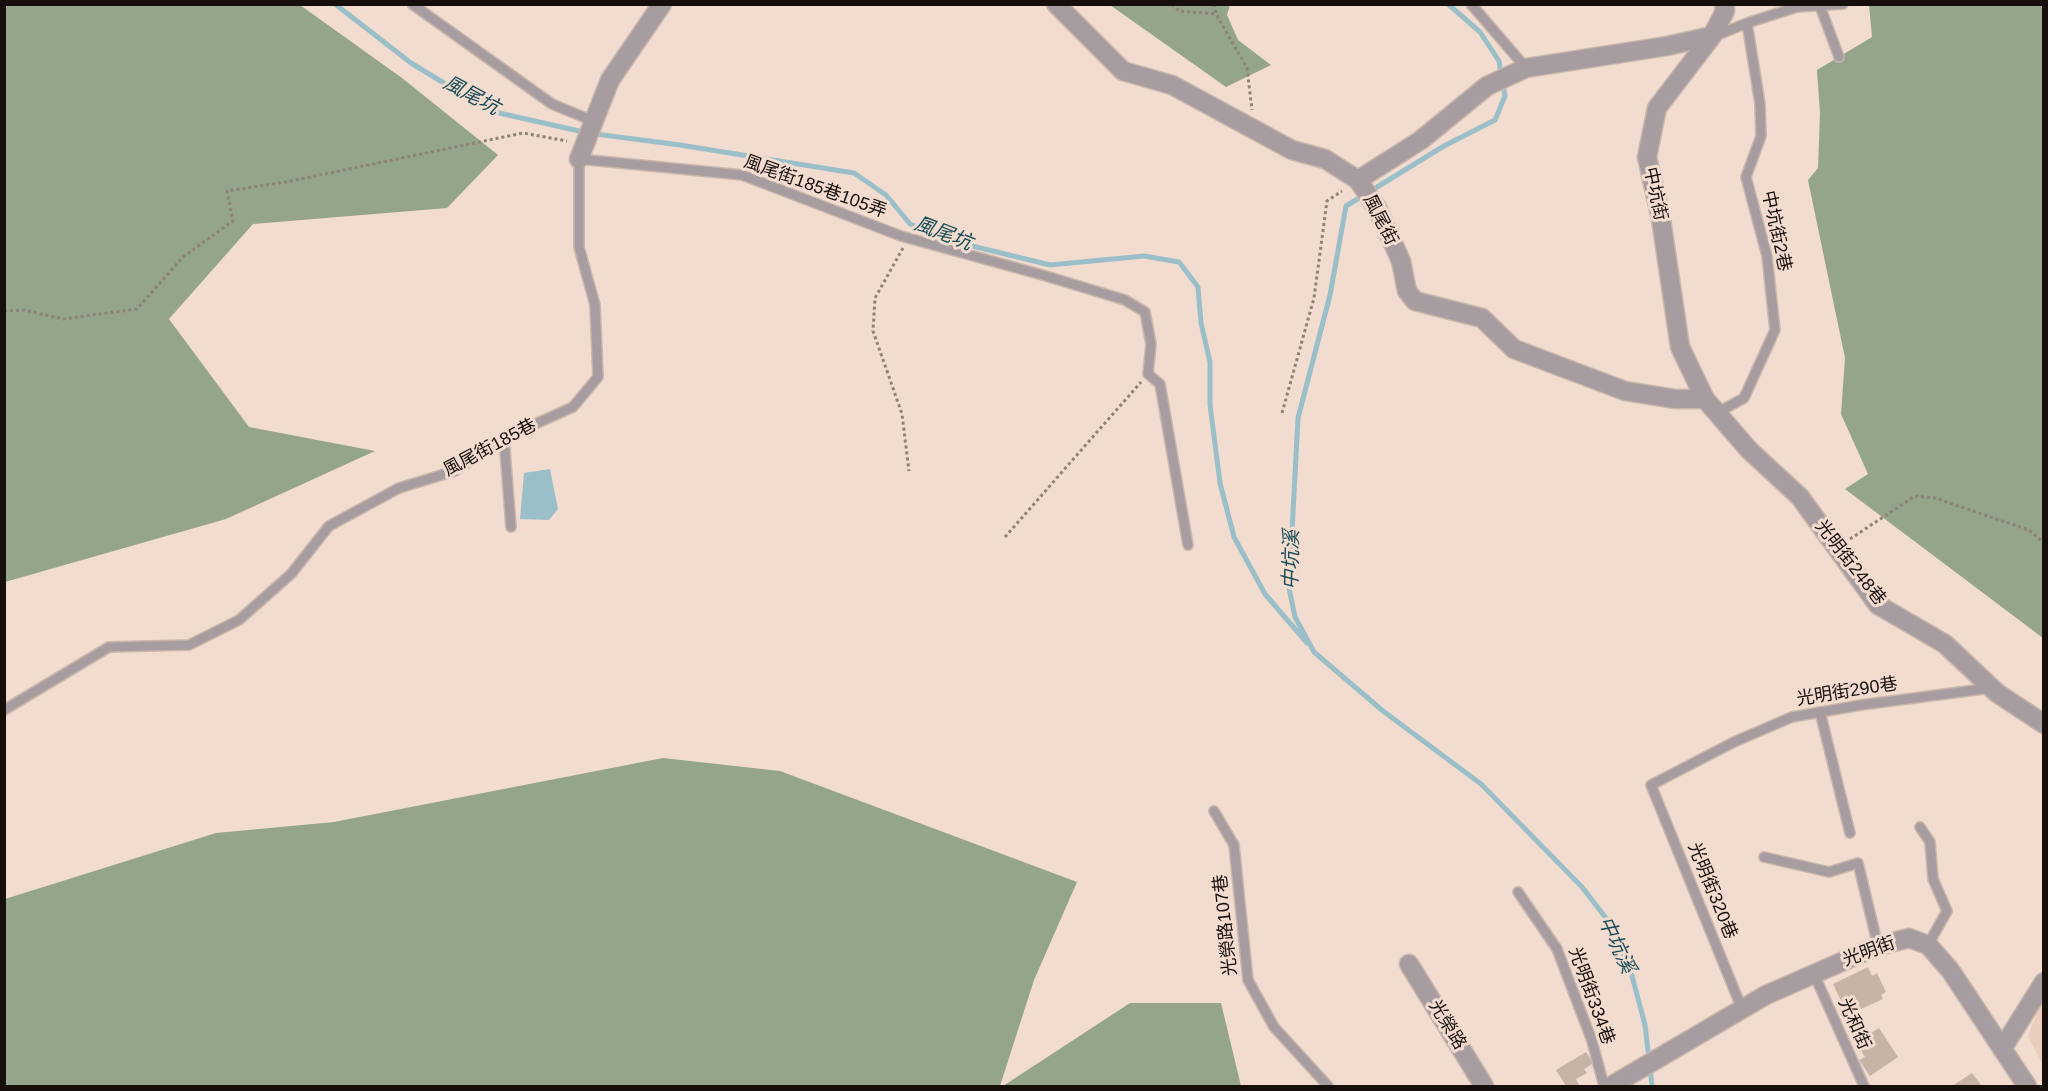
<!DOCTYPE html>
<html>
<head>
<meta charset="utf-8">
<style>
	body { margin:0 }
	#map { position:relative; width:2048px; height:1091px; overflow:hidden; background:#f1dccf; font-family:Arial,sans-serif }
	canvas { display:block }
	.frame { position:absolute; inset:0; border:6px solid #150e0a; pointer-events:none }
</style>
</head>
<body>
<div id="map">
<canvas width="2048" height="1091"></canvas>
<div class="frame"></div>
</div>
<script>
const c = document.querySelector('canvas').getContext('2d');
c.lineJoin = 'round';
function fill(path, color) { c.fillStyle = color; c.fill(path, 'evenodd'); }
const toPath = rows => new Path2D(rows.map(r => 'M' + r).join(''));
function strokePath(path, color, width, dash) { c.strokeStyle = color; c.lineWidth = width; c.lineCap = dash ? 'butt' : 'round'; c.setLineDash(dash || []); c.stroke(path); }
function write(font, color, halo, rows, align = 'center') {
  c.font = font + ' Arial,"Noto Sans TC",sans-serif'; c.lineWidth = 6; c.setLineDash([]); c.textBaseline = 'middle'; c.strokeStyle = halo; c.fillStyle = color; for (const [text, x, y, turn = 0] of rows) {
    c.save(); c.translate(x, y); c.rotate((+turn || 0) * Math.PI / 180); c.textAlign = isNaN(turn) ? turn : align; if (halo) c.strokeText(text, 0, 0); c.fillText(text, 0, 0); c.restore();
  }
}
const built = toPath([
	[2043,999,2043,1065,2028,1036]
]);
const forest = toPath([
	[5,4,300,5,402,78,498,155,447,208,253,224,169,319,249,427,375,451,226,519,5,582],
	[1110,5,1230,5,1227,15,1238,40,1271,65,1226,87],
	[1869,5,2043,5,2043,638,1845,489,1868,474,1841,414,1845,358,1808,180,1818,168,1820,113,1817,70,1872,37],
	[663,758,780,771,1077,882,1034,980,1000,1086,5,1086,5,899,216,833,334,822],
	[1130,1003,1221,1003,1241,1086,1003,1086]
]);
const water = toPath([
	[550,469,558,509,549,520,520,519,524,473]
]);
const stream = toPath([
	[335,4,411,63,490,111,588,133,680,145,854,173,886,195,910,224,960,243,1050,265,1144,256,1179,262,1198,287,1201,323,1210,362,1210,405,1220,483,1234,537,1265,594,1307,643],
	[1448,4,1480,32,1499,61,1505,96,1495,120,1444,146,1346,206,1330,295,1298,418,1289,588,1295,617,1314,652,1383,711,1481,784,1582,887,1609,922,1631,972,1645,1025,1649,1059],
	[1650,1068,1652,1086]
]);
const building = toPath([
	[1868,967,1872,976,1877,973,1886,992,1881,995,1883,999,1848,1015,1833,984],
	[1879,1028,1898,1057,1870,1076,1859,1060,1865,1057,1856,1043],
	[1586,1052,1594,1063,1584,1069,1587,1073,1576,1079,1579,1085,1566,1086,1556,1070],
	[1972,1073,1982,1086,1952,1086]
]);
const path = toPath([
	[1172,4,1179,11,1216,14],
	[1214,4,1216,14,1247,68,1252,110],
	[903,248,875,298,873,331,902,414,909,471],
	[4,311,24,310,63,319,137,309,183,257,233,221,227,191,286,182,523,133,567,141],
	[1282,413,1314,298,1327,201,1342,191],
	[1005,537,1141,382],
	[1850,539,1915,496,1935,498,2029,530,2044,543]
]);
const lane = toPath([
	[412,4,552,104,593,121],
	[1471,4,1526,68],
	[1820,6,1839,57],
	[1747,23,1797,7,1843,4],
	[1715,405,1722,410,1744,398,1775,330,1767,256,1746,177,1761,136,1760,104,1747,23,1715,36],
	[504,438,511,527],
	[4,710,109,647,189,645,239,620,291,574,329,526,399,488,455,471,504,438,573,407,598,377,595,305,579,247,579,159,742,175,901,236,1046,276,1125,300,1145,312,1151,344,1148,374,1160,384,1188,545],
	[1820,712,1850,833],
	[1214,811,1234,845,1248,980,1274,1027,1328,1086],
	[1920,827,1930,842,1933,879,1947,911,1928,945],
	[1764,857,1829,872,1858,863,1878,946],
	[1518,892,1557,949,1592,1041,1604,1086],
	[1814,974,1864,1086],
	[1742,1009,1651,785,1734,742,1792,717,1861,705,1991,688]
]);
const street = toPath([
	[1056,4,1123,71,1172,85,1292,150,1325,159,1358,180,1377,208,1401,261,1407,291,1415,301,1482,318,1514,349,1625,391,1675,399,1705,399],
	[1724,4,1725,11,1712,36,1657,108,1647,157,1661,219,1680,347,1705,399,1749,450,1800,497,1878,605,1945,644,1997,693,2044,724],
	[579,159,610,80,662,4],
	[1358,180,1421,140,1487,86,1526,68,1667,46,1712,36],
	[1409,964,1484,1086],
	[2002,1049,2044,982],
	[1611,1086,1766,995,1878,946,1909,938,1928,945,1950,970,2027,1086]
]);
const streetNames = [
	["風尾街185巷105弄",815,187,20],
	["中坑街",1655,194,78],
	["風尾街",1380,220,63],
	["中坑街2巷",1776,231,78],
	["風尾街185巷",490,448,-28],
	["光明街248巷",1850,563,52],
	["光明街290巷",1847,692,-9],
	["光明街320巷",1712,891,68],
	["光榮路107巷",1226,925,-96],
	["光明街",1869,952,-20],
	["光明街334巷",1591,996,70],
	["光和街",1854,1024,66],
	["光榮路",1447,1025,59]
];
const waterNames = [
	["風尾坑",471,96,28],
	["風尾坑",943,234,21],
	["中坑溪",1292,560,-89],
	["中坑溪",1616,945,65]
];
fill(built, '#eacdbc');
fill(forest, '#94a58c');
fill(water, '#9bbfc9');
strokePath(stream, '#9bbfc9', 5);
fill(building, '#c8b4a7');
strokePath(lane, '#c9b7ac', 12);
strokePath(street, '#c9b7ac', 21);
strokePath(path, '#8f8178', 3, [3, 3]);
strokePath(lane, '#a79c9f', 9);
strokePath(street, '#a79c9f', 18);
write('18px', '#150e0a', '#f1dccf', streetNames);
write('italic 20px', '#184b57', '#f1dccf', waterNames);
</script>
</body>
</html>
